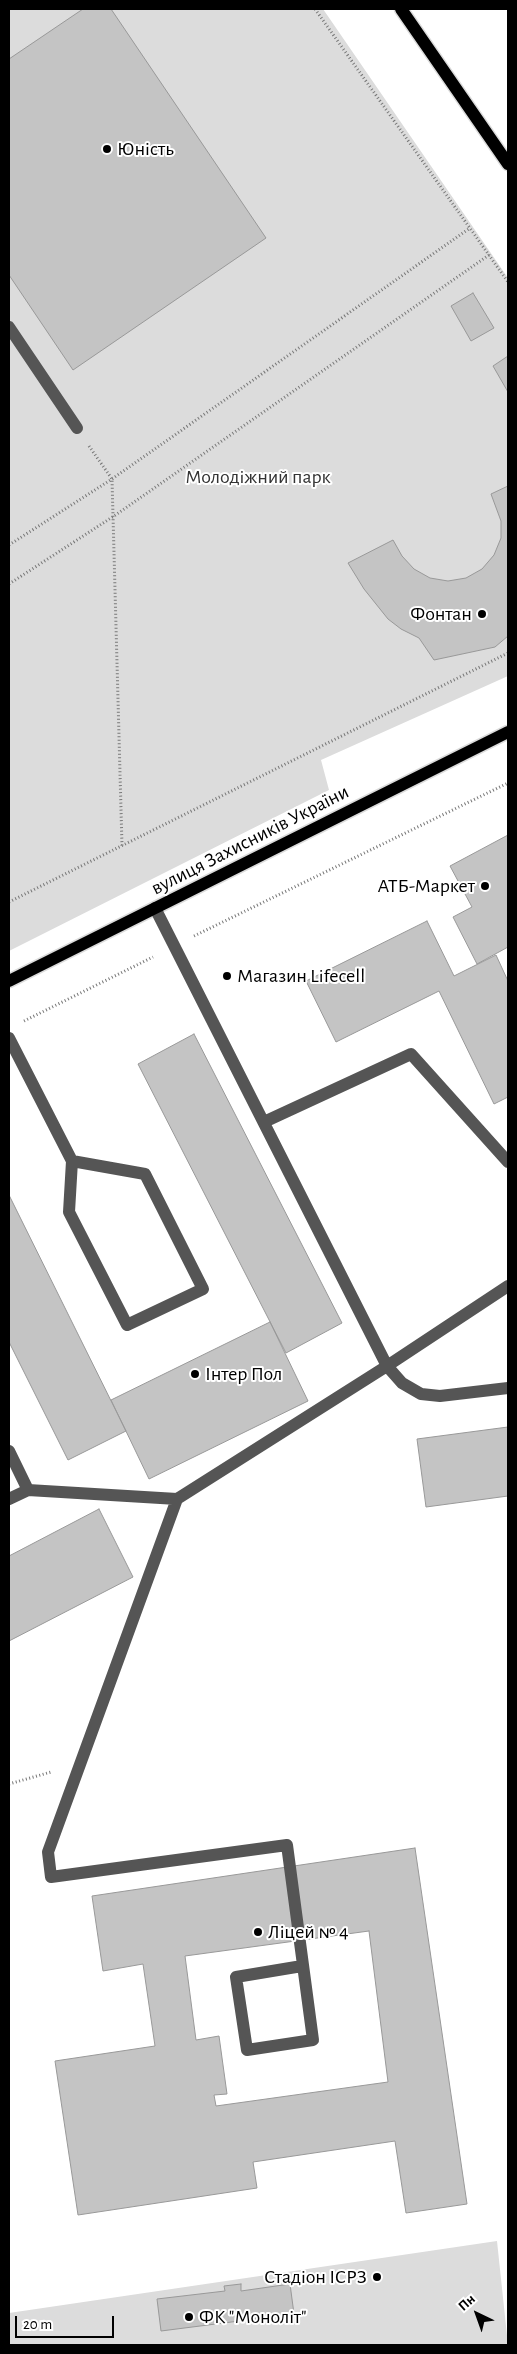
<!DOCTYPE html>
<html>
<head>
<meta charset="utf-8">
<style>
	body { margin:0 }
	#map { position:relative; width:517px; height:2354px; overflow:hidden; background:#fff; font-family:"Alegreya Sans",sans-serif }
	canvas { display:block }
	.frame { position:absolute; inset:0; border:10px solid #000; pointer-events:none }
	.north { position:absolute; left:452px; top:2289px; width:50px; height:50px; -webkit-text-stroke:4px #fff; paint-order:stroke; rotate:318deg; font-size:14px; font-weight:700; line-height:20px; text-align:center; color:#000 }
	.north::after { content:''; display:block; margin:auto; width:18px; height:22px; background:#000; clip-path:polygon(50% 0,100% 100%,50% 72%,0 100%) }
	.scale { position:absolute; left:15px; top:2316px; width:99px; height:22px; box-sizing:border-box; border:2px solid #000; border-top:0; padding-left:6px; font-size:15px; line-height:18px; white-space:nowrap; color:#000; -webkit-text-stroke:4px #fff; paint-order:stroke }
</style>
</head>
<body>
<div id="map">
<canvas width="517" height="2354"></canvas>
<div class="frame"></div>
<div class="north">Пн</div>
<div class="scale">20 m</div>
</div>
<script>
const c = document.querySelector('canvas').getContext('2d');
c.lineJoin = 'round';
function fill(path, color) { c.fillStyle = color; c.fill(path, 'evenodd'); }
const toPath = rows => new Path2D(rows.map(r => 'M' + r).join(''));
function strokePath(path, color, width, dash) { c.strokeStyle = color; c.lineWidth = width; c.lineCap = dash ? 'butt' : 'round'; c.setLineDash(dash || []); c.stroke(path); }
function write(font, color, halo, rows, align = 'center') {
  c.font = font + ' "Alegreya Sans",sans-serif'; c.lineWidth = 4; c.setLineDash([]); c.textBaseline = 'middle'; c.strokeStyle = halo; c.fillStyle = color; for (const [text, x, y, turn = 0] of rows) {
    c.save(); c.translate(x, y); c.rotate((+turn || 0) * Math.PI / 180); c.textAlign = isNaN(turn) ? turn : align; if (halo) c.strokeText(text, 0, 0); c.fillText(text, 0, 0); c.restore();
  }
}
const green = toPath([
	[9,9,323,9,508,278,508,676,321,760,329,790,9,951],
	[497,2241,508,2345,9,2345,9,2313]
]);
const building = toPath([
	[83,9,111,9,266,238,73,370,9,275,9,59,83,9],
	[473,293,494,328,471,341,451,306,473,293],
	[508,356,508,392,493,366,508,356],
	[508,486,508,636,495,647,434,660,419,638,401,629,388,619,364,589,348,563,393,540,402,556,414,569,430,578,448,581,466,578,482,569,494,555,501,538,501,521,491,494,508,486],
	[508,835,508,947,477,964,453,917,472,907,450,866,508,835],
	[427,921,454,976,496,955,508,981,508,1097,494,1104,439,991,336,1042,306,981,427,921],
	[194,1034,342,1323,286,1353,138,1064,194,1034],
	[9,1195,126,1431,68,1460,9,1342,9,1195],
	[270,1322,308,1401,149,1479,111,1400,270,1322],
	[508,1427,508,1496,426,1507,417,1439,508,1427],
	[99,1509,133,1577,9,1641,9,1556,99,1509],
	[415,1848,467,2204,406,2213,395,2141,253,2162,257,2188,78,2215,55,2061,155,2046,143,1964,103,1971,92,1896,415,1848],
	[369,1931,388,2082,216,2106,214,2095,227,2094,219,2036,196,2040,185,1956,369,1931],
	[241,2284,241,2291,290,2284,294,2314,161,2331,157,2299,225,2291,224,2286,241,2284]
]);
const path = toPath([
	[315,9,508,282],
	[89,446,112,479,122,846],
	[9,545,112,479,470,228],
	[9,584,114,516,489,255],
	[9,902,508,653],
	[194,936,508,783],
	[24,1021,153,957],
	[9,1784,51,1772]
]);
const minor = toPath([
	[9,327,77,428],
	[155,908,387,1366,402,1383,421,1394,440,1396,508,1388],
	[9,1038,72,1161,69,1212,127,1325,203,1289,145,1174,72,1161],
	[264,1122,411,1054,508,1162],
	[9,1451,28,1490],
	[9,1499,28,1490,177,1499,387,1366,508,1286],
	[177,1499,48,1852,51,1877,287,1845,313,2040,247,2050,236,1977,302,1966]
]);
const major = toPath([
	[401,9,508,164],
	[9,981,508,732]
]);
const markers = [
	[107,149,5,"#000"],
	[482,614,5,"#000"],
	[485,886,5,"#000"],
	[227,976,5,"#000"],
	[195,1374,5,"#000"],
	[258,1932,5,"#000"],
	[377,2277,5,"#000"],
	[189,2317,5,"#000"]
];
const poiNames = [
	["Юність",117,149],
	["Фонтан",472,614,"right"],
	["АТБ-Маркет",475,886,"right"],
	["Магазин Lifecell",237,976],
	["Інтер Пол",205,1374],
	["Ліцей № 4",268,1932],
	["Стадіон ІСРЗ",367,2277,"right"],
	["ФК \"Моноліт\"",199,2317]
];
const parkNames = [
	["Молодіжний парк",258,477]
];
const streetNames = [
	["вулиця Захисників України",250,840,-27]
];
fill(green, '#dcdcdc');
fill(building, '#c4c4c4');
strokePath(building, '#999', 1);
strokePath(major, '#dbdbdb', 15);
strokePath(path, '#777', 3, [1, 2.5]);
strokePath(minor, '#555', 12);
strokePath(major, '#000', 12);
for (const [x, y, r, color] of markers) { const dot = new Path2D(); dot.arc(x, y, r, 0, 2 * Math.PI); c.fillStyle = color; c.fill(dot); strokePath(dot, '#fff', 2); }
write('20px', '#000', '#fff', poiNames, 'left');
write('20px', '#333', '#fff', parkNames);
write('20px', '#000', '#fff', streetNames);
</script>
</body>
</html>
